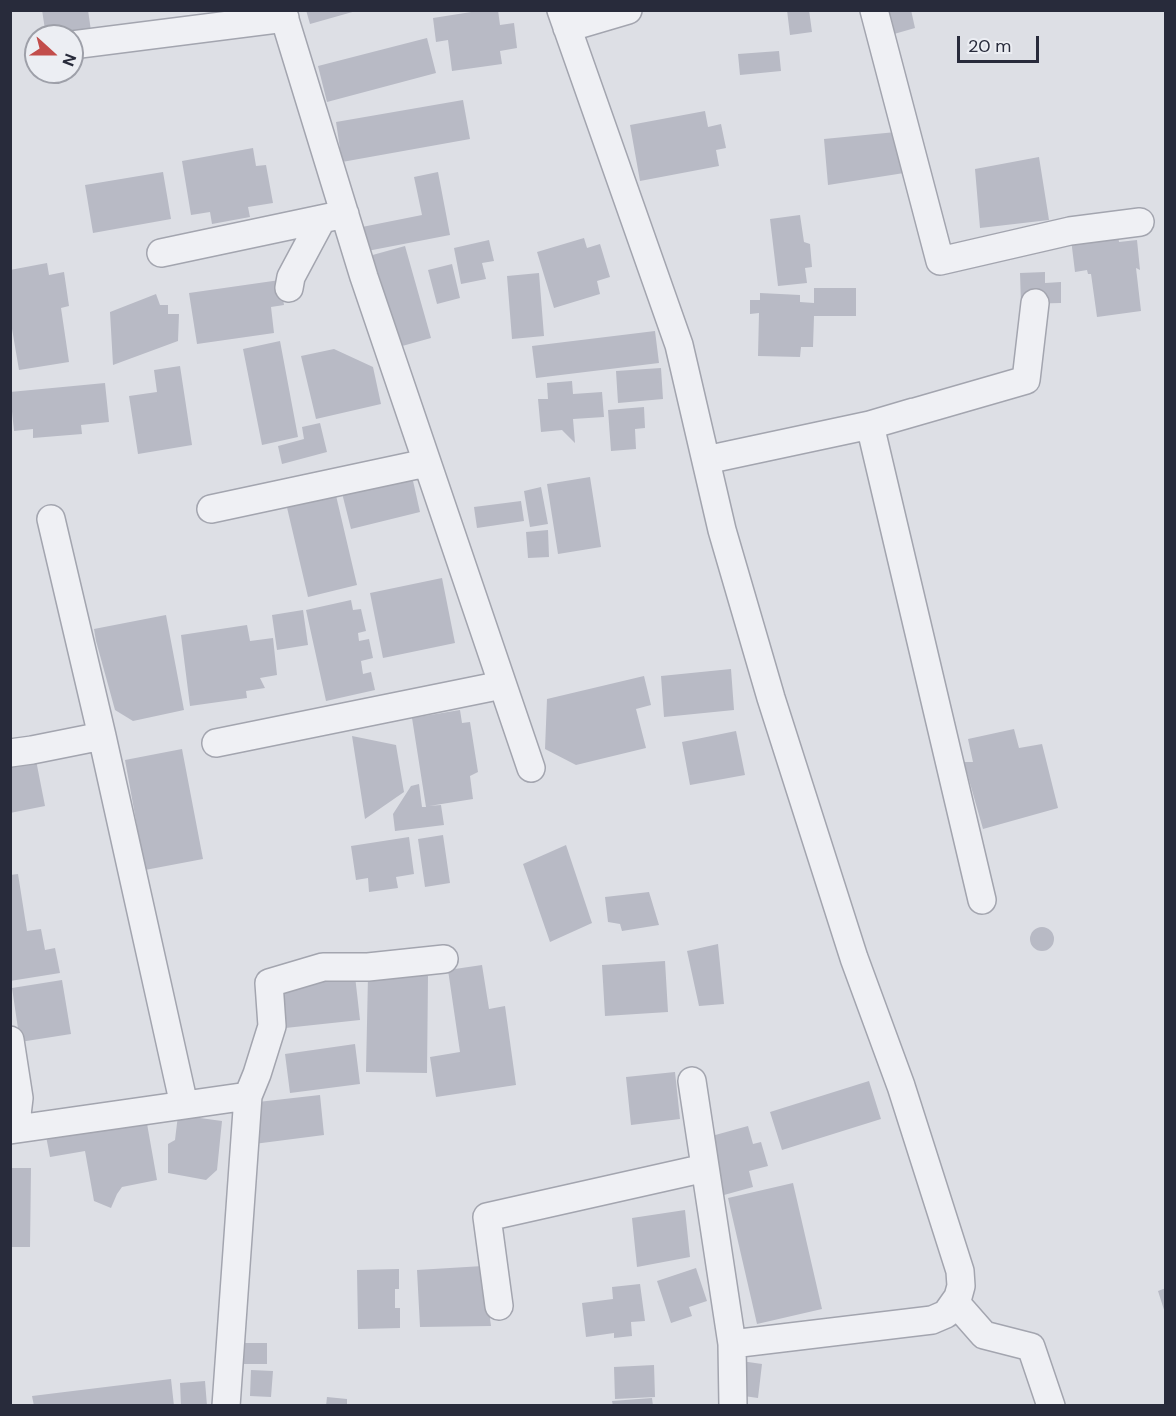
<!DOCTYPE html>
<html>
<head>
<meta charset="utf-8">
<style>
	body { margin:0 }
	#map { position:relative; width:1176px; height:1416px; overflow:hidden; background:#dddfe5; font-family:"DM Sans",sans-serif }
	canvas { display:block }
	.frame { position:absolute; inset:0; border:12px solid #282b3b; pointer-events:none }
	.north { position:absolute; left:24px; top:24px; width:60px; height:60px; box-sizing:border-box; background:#eceef3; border:2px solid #9ea0a9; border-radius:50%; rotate:111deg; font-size:16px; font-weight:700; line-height:24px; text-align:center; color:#282b3b }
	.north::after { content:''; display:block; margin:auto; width:21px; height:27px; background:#c24d4b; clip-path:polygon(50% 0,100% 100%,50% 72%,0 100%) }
	.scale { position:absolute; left:957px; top:36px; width:82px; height:27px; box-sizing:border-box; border:3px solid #282b3b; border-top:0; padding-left:8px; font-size:18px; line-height:21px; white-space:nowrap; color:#282b3b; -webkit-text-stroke:4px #eceef3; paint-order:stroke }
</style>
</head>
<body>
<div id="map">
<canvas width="1176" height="1416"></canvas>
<div class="frame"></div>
<div class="north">N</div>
<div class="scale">20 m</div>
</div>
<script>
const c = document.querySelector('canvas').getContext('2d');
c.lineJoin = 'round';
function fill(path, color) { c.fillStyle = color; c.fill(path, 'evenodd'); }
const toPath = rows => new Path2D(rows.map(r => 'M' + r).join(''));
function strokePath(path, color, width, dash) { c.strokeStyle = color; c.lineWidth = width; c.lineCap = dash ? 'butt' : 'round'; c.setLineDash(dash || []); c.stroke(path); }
const building = toPath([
	[42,10,88,10,91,31,58,36,46,36],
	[306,10,356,10,356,11,310,24],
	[484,10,498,10,500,25,514,23,517,48,500,51,502,64,452,71,448,40,436,42,433,18],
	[787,10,809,10,812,32,790,35],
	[881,10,911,10,915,28,887,36],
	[427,38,436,73,327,102,318,66],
	[779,51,781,71,740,75,738,54],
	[463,100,470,139,342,162,336,122],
	[705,111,708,127,721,124,726,148,716,150,719,166,640,181,630,125],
	[896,132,904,173,828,185,824,139],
	[253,148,256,166,266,165,273,203,248,207,250,217,212,224,210,212,191,215,182,161],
	[1039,157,1049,220,980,228,975,169],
	[163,172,171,219,93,233,85,185],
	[438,172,450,235,362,252,357,228,422,215,414,177],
	[800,215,804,242,810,244,812,267,805,268,807,283,778,286,770,219],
	[1117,226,1119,242,1137,240,1140,270,1136,268,1141,311,1097,317,1091,274,1088,274,1087,270,1075,272,1070,231],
	[584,238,587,248,600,244,610,277,597,281,600,294,554,308,537,252],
	[489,240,494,261,482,263,486,279,461,284,454,248],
	[405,246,431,338,395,348,369,256],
	[47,263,49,275,64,272,69,306,61,308,69,362,19,370,10,317,10,270],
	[452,264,460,298,437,304,428,270],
	[1045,272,1045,283,1061,282,1061,303,1021,304,1020,273],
	[539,273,544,336,512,339,507,276],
	[280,280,284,305,271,307,274,333,197,344,189,293],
	[814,288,856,288,856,316,814,316,813,347,801,347,800,357,758,356,759,313,750,314,750,300,760,300,760,293,800,295,800,302,814,303],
	[156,294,160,305,168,305,168,314,179,314,178,341,113,365,110,312],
	[655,331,659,363,536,378,532,346],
	[280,341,298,437,262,445,243,349],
	[334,349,373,367,381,404,316,419,301,356],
	[180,366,192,445,138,454,129,396,157,392,154,370],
	[661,368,663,399,618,403,616,371],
	[572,381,573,394,602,392,604,417,573,419,575,443,562,430,541,432,538,399,548,399,547,383],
	[105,383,109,422,81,425,82,434,33,438,33,429,14,431,10,392],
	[644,407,645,428,635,429,636,449,611,451,608,410],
	[320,423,327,452,282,464,278,446,304,439,302,427],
	[411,472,420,512,351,529,341,489],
	[590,477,601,547,558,554,547,484],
	[334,487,357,585,308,597,285,499],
	[541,487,548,524,530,527,524,491],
	[521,501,524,521,477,528,474,507],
	[548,530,549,557,528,558,526,532],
	[442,578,455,643,383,658,370,593],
	[351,600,353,610,361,609,366,631,358,633,359,641,369,639,373,658,361,661,363,674,371,672,375,690,326,701,306,610],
	[303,610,308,645,277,650,272,615],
	[166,615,184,710,133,721,115,710,96,641,94,629],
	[247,625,250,641,273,638,277,675,260,678,265,688,246,691,247,698,190,706,181,635],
	[731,669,734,710,664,717,661,676],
	[644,676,651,705,636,709,646,748,576,765,545,749,547,699],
	[460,710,462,723,470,722,478,772,470,776,473,799,429,806,441,805,444,825,395,831,393,814,411,786,419,784,422,807,426,807,412,718],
	[1014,729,1019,748,1042,744,1058,808,983,829,964,762,973,762,968,739],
	[736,731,745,775,690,785,682,742],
	[352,736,396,745,404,792,365,819],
	[182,749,203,859,145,870,125,760],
	[35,755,45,806,10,813,10,760],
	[443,835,450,883,425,887,418,839],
	[409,837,414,874,396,877,398,888,369,892,368,878,356,880,351,846],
	[566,845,592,923,550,942,523,864],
	[18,874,27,931,41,929,45,950,55,948,60,973,10,981,10,875],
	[649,892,659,925,622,931,620,924,608,922,605,897],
	'1030 939a12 12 0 1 1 24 0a12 12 0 1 1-24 0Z',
	[718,944,724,1004,699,1006,687,951],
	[665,961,668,1012,605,1016,602,965],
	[482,965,489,1009,505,1006,516,1085,436,1097,430,1057,460,1052,448,970],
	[368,975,428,976,427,1073,366,1072],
	[355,976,360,1020,276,1029,271,986],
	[62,980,71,1034,20,1042,12,988],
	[355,1044,360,1084,290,1093,285,1054],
	[675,1072,680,1119,631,1125,626,1077],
	[869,1081,881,1119,782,1150,770,1112],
	[320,1095,324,1135,254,1144,249,1103],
	[178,1115,222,1121,217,1170,206,1180,168,1173,168,1144,175,1140],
	[146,1118,157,1180,122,1187,117,1194,111,1208,94,1201,85,1151,50,1157,46,1136],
	[748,1126,753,1144,761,1142,768,1166,749,1171,753,1187,724,1195,708,1137],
	[10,1168,31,1168,30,1247,10,1247],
	[793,1183,822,1309,757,1324,728,1198],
	[685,1210,690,1257,637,1267,632,1218],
	[483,1266,491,1326,420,1327,417,1270],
	[696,1268,707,1301,689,1307,692,1316,671,1323,657,1281],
	[399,1269,399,1289,395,1289,395,1308,400,1308,400,1328,358,1329,357,1270],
	[640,1284,645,1321,631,1322,632,1336,614,1338,614,1333,586,1337,582,1303,613,1299,612,1287],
	[1166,1288,1166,1313,1165,1313,1158,1291],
	[242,1343,267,1343,267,1364,242,1364],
	[741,1361,762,1364,758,1398,737,1395],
	[654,1365,655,1397,615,1399,614,1367],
	[251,1370,273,1371,271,1397,250,1396],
	[171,1379,174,1406,34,1406,32,1396],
	[205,1381,207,1406,181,1406,180,1383],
	[327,1397,347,1399,347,1406,326,1406],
	[652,1398,653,1406,613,1406,612,1401]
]);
const minor = toPath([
	[282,10,364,277,531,768],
	[561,10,679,345,722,530,771,698,854,958,901,1086,960,1271,961,1286,958,1297,946,1314,932,1320,732,1344],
	[874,10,940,261,1070,231,1140,222],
	[567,28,628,10],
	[72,45,285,18],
	[161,253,345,214],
	[289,288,291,277,322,219],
	[914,412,870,425,1026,380,1035,303],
	[706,460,870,425,982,900],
	[211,509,426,463],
	[51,519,102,736,184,1105],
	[216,743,502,685],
	[10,753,32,750,102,736],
	[10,1040,19,1098,17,1115,10,1125],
	[692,1081,732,1344,733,1406],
	[10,1130,248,1096],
	[955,1302,984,1335,1031,1347,1051,1406],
	[499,1306,487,1217,705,1168],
	[226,1406,248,1096,257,1074,272,1026,269,983,323,967,368,967,444,959]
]);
fill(building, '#b8bac5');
strokePath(minor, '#a3a5af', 30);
strokePath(minor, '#eff0f4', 27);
</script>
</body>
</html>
